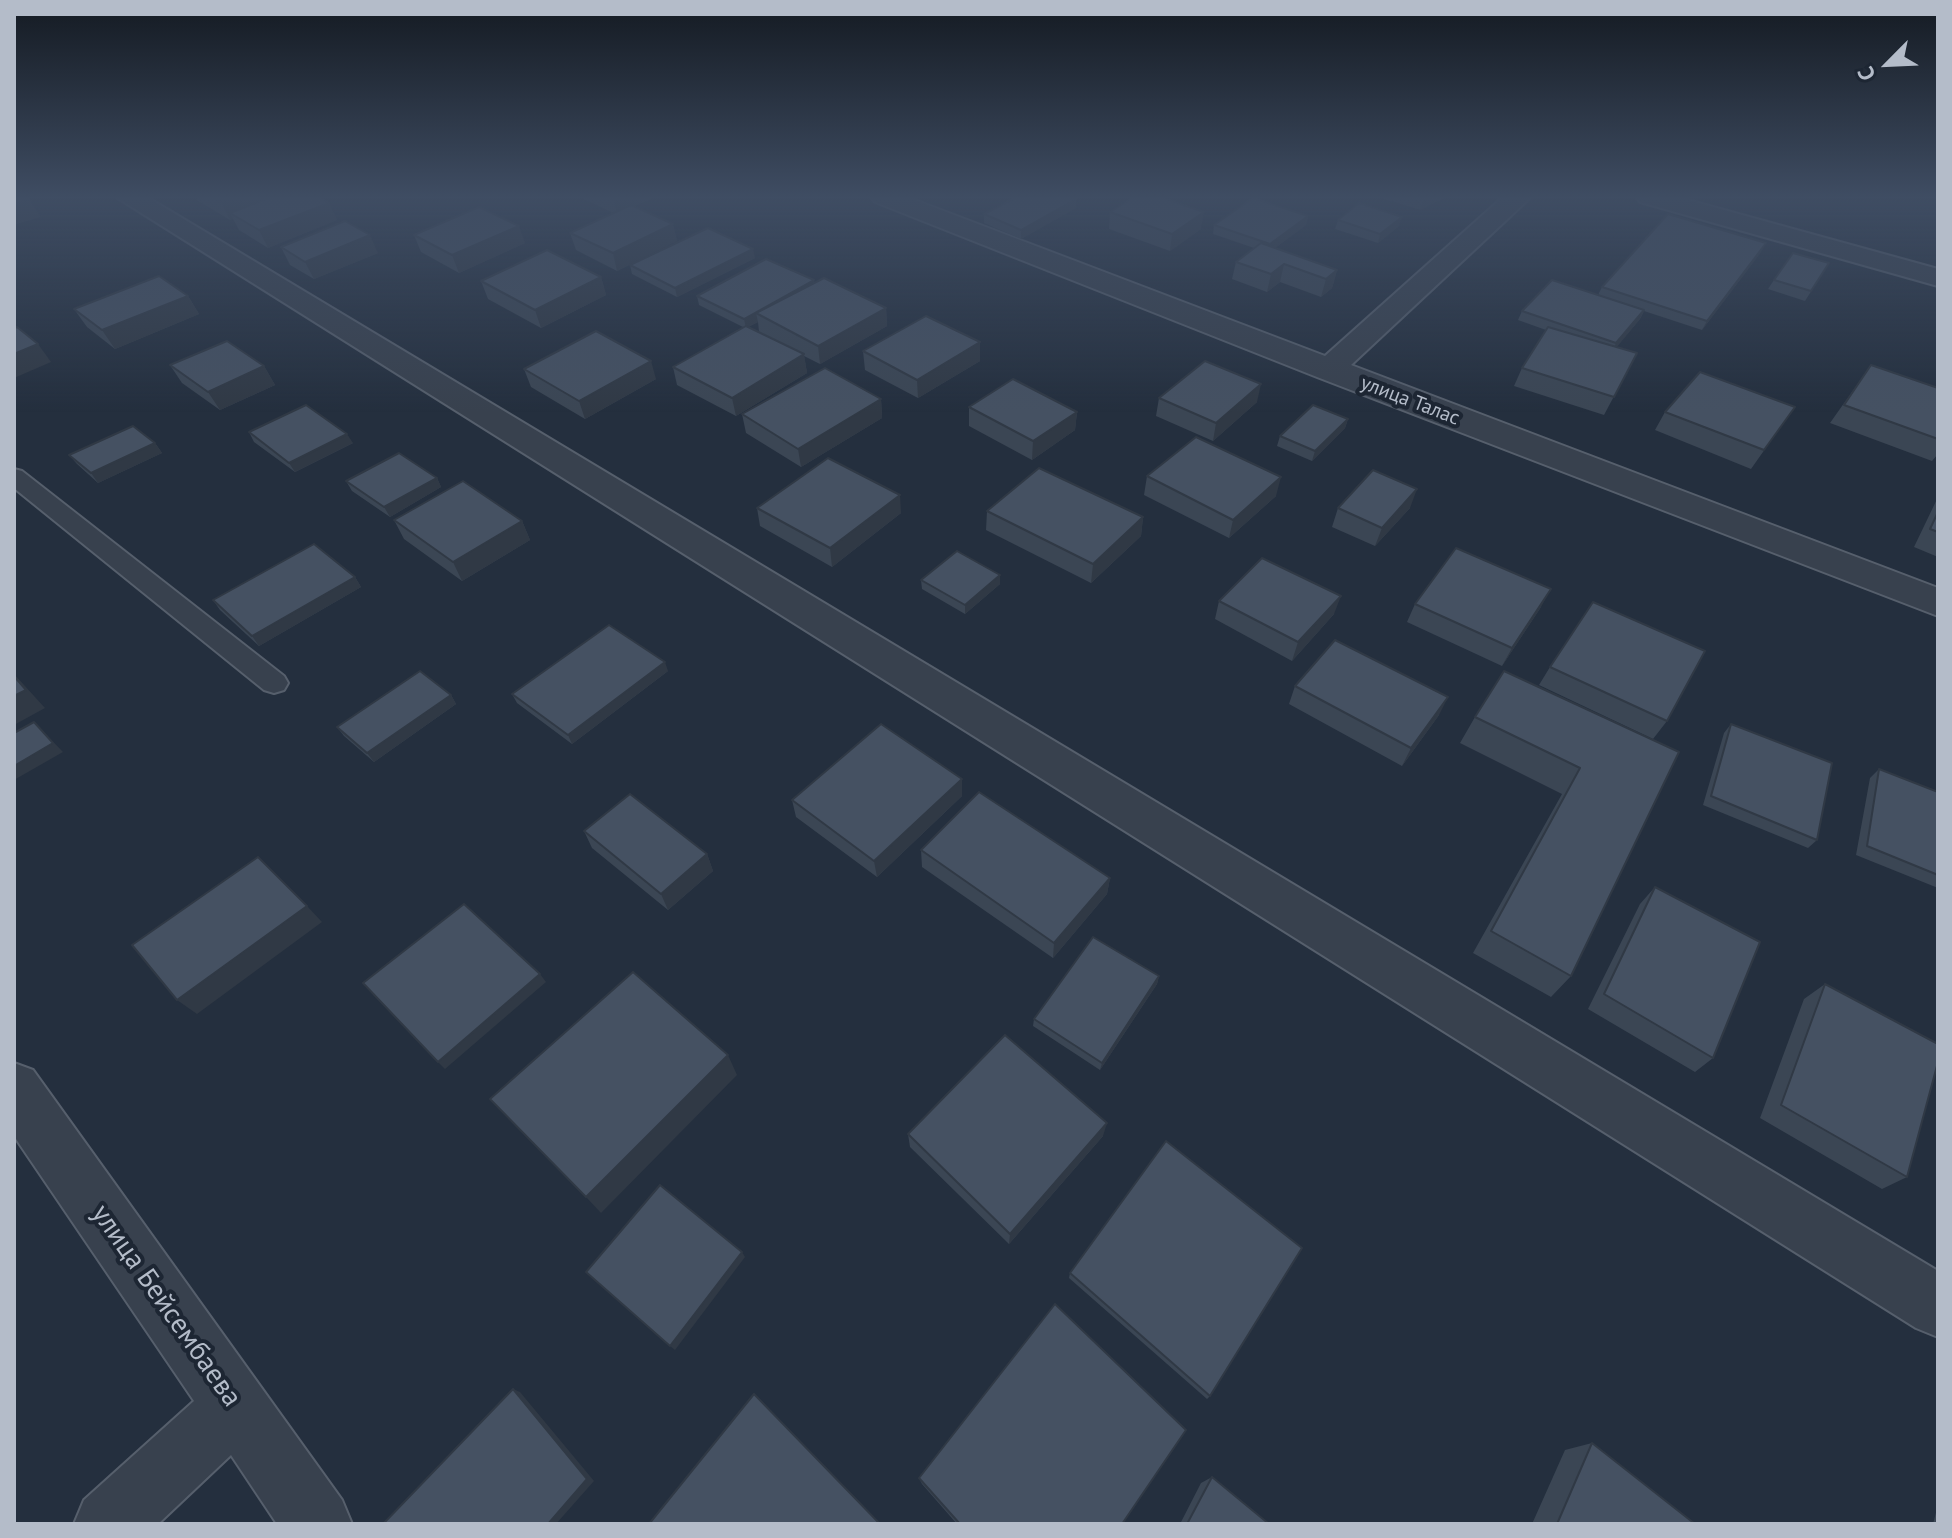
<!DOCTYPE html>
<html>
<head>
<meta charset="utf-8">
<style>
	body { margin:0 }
	#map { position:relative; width:1952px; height:1538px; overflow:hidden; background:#242f3e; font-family:"PT Sans",sans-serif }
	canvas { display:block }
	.frame { position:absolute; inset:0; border:16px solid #b4bcc9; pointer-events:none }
	.north { position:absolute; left:1848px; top:24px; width:80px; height:80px; -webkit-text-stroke:6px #1d2633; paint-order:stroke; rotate:246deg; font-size:22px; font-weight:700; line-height:32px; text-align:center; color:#b4bcc9 }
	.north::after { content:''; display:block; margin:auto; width:28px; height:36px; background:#b4bcc9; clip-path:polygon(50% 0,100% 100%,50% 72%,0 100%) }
</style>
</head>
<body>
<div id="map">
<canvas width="1952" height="1538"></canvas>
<div class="frame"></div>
<div class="north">С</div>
</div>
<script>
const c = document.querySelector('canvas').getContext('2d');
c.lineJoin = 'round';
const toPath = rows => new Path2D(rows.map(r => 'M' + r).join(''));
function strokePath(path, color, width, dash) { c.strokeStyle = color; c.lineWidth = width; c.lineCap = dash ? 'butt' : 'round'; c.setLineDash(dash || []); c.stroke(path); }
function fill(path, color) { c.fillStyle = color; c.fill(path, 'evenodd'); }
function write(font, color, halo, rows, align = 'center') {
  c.font = font + ' "PT Sans",sans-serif'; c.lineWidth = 8; c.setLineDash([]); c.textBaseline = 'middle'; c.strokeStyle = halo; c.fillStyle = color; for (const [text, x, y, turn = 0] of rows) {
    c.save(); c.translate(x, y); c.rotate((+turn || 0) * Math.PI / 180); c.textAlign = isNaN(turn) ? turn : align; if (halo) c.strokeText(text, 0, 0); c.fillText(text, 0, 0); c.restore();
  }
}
const service = toPath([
	[14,469,22,471,284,676,288,683,284,690,274,693,264,690,14,488,14,469]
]);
const minor = toPath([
	[116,197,147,197,1938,1271,1938,1337,1916,1328,116,197],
	[871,197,907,197,1325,356,1503,197,1531,197,1351,365,1938,588,1938,616,1317,377,875,202,871,197],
	[1636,197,1677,197,1938,269,1938,286,1640,202,1636,197],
	[14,1063,33,1070,342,1500,352,1524,277,1524,231,1455,158,1524,74,1524,84,1500,194,1401,14,1136,14,1063]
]);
const wall = toPath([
	[196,197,318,197,329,203,337,220,268,248,239,230,233,219,230,220,198,201],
	[584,197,655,197,634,206,673,224,677,241,617,271,576,250,570,233,613,213,584,199],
	[1378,197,1446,197,1420,210],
	[1076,208,1021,239,984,223,984,214],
	[1110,212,1201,229,1170,251,1109,229],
	[1308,216,1306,225,1275,248,1337,270,1332,288,1321,297,1280,282,1267,292,1232,279,1236,262,1254,248,1213,234,1214,225],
	[1338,220,1399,226,1378,243,1335,229],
	[414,235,525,243,459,273,421,252],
	[281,247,378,253,314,279,290,265],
	[1761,252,1702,330,1644,311,1640,319,1616,347,1637,353,1604,415,1514,386,1522,368,1546,330,1518,320,1522,311,1598,295,1602,287],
	[755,258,677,297,632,274,630,265],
	[1829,263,1805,301,1768,289,1774,280],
	[601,277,606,295,541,328,488,299,481,281],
	[814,280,814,283,886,308,887,326,820,364,804,356,807,373,736,416,677,385,673,367,743,327,699,305,697,296],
	[758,322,759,332,776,341,748,327],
	[188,296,199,314,115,349,87,327,74,309],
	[980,342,980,361,918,398,865,370,863,351],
	[170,365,264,366,275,385,220,410,182,383],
	[1871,365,1938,388,1938,454,1932,461,1830,423],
	[524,369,656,379,585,419,531,387],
	[1159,398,1257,402,1213,441,1156,416],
	[881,399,882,418,801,467,746,433,742,414],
	[969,407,1077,412,1075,430,1032,460,969,426],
	[1665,412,1782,425,1751,469,1655,430],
	[1348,419,1345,428,1312,461,1277,446,1280,436],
	[249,432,353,443,295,472,254,442],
	[155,443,162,453,98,483,77,464,69,455],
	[1147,476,1276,496,1229,538,1144,495],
	[437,478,441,487,390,517,352,491,346,481],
	[1938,497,1938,557,1914,547],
	[757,508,901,513,832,567,760,526],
	[1338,508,1410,508,1375,546,1332,527],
	[987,511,1143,517,1141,536,1091,583,986,530],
	[394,520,522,521,530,540,462,581,404,539],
	[355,577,361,587,259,646,220,610,213,600],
	[921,580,1000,584,965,614,922,589],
	[1219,601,1334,614,1292,661,1215,619],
	[1415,604,1541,607,1502,666,1407,622],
	[1550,667,1667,721,1653,739,1539,685],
	[668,671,572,744,517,703,512,694],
	[1295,686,1439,715,1402,766,1289,704],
	[451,695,456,704,374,762,344,736,337,727],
	[1475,717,1679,752,1571,976,1551,997,1473,953,1562,794,1460,743],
	[1731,724,1817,840,1808,848,1703,805,1724,733],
	[1879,769,1938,792,1938,888,1856,855,1870,778],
	[962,779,962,796,877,877,796,817,792,800],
	[584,831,707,854,713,871,668,910,592,848],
	[921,850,1110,878,1107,894,1053,958,922,867],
	[1655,887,1713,1058,1695,1072,1588,1009,1640,904],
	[1159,976,1157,984,1100,1070,1033,1026,1034,1019],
	[1825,984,1907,1177,1882,1189,1760,1118,1804,999],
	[908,1134,1103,1136,1009,1244,910,1147],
	[1070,1273,1210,1396,1207,1399,1069,1278],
	[1592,1443,1695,1524,1532,1524,1565,1450],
	[1212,1477,1269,1524,1180,1524,1201,1483],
	[919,1478,1122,1524,957,1524,922,1484],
	[1938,1505,1938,1524,1933,1524]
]);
const shadedWall = toPath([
	[235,197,290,197,230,213,233,219,230,220,221,202],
	[613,197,655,197,617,214],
	[1424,197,1446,197,1420,210],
	[29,199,41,217,14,225,14,204],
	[1076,199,1076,208,1021,239,1021,230],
	[329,203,337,220,268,248,259,230],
	[1204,212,1201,229,1170,251,1172,234],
	[1308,216,1306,225,1268,253,1270,244],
	[1402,217,1399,226,1378,243,1380,234],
	[673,224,677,241,617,271,613,253],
	[519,226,525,243,459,273,452,255],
	[370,235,378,253,314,279,305,262],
	[1766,243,1761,252,1702,330,1707,321],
	[753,249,755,258,677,297,675,288],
	[1284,264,1280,282,1267,292,1271,274],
	[1337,270,1332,288,1321,297,1326,279],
	[601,277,606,295,541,328,535,310],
	[814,280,815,289,756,313,758,322,746,328,744,319],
	[188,296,199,314,115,349,102,330],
	[886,308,887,326,820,364,818,346],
	[1644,310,1640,319,1612,353,1616,343],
	[980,342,980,361,918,398,917,380],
	[38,344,51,362,14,378,14,354],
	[804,354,807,373,736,416,732,398],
	[651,361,656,379,585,419,579,401],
	[264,366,275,385,220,410,208,392],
	[1261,384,1257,402,1213,441,1216,423],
	[881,399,882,418,801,467,798,449],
	[1077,412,1075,430,1032,460,1033,441],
	[1348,419,1345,428,1312,461,1315,451],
	[347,434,353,443,295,472,289,463],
	[155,443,162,453,98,483,91,473],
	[1281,477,1276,496,1229,538,1233,520],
	[437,478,441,487,390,517,384,507],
	[1417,489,1410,508,1375,546,1382,528],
	[900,495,901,513,832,567,830,548],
	[1143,517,1141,536,1091,583,1093,564],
	[522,521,530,540,462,581,453,562],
	[1000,575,1000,584,965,614,965,605],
	[355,577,361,587,259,646,252,636],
	[1551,589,1541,607,1502,666,1512,648],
	[1341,596,1334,614,1292,661,1298,642],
	[665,662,668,671,572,744,568,735],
	[14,674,45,708,14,725],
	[451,695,456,704,374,762,367,753],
	[1448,697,1439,715,1402,766,1411,748],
	[34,722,63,752,14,780,14,766],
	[962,779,962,796,877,877,874,861],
	[707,854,713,871,668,910,661,894],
	[1110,878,1107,894,1053,958,1054,943],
	[307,906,322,922,197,1014,177,1000],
	[540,974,546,982,445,1069,438,1062],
	[1159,976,1157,984,1100,1070,1102,1063],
	[728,1055,737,1075,601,1213,586,1197],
	[1107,1123,1103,1136,1009,1244,1010,1234],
	[742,1252,745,1257,675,1350,670,1346],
	[513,1389,520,1392,594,1481,556,1524,548,1524]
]);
const building = toPath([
	[14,197,26,197,29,199,14,204,14,197],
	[211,197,235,197,221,202,211,197],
	[271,197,318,197,329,203,259,230,230,213,271,197],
	[1017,197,1071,197,1076,199,1021,230,984,214,1017,197],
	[1134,197,1160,197,1204,212,1172,234,1110,212,1134,197],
	[1253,198,1308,216,1270,244,1214,225,1253,198],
	[1359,203,1402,217,1380,234,1338,220,1359,203],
	[631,205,673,224,613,253,570,233,631,205],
	[479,207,519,226,452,255,414,235,479,207],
	[1668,214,1766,243,1707,321,1602,287,1668,214],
	[345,221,370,235,305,262,281,247,345,221],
	[708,228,753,249,675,288,630,265,708,228],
	[1261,243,1337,270,1326,279,1284,264,1271,274,1236,262,1261,243],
	[547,250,601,277,535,310,481,281,547,250],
	[1793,253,1829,263,1811,291,1774,280,1793,253],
	[766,259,814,280,744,319,697,296,766,259],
	[159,276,188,296,102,330,74,309,159,276],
	[824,278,886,308,818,346,756,313,824,278],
	[1552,280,1644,310,1616,343,1522,311,1552,280],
	[926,316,980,342,917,380,863,351,926,316],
	[746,326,804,354,732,398,673,367,746,326],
	[17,327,38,344,14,354,14,329,17,327],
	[1548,327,1637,353,1614,397,1522,368,1548,327],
	[596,331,651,361,579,401,524,369,596,331],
	[227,341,264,366,208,392,170,365,227,341],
	[1205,361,1261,384,1216,423,1159,398,1205,361],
	[1871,365,1938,388,1938,439,1844,405,1871,365],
	[825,368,881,399,798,449,742,414,825,368],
	[1700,372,1795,407,1764,450,1665,412,1700,372],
	[1013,379,1077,412,1033,441,969,407,1013,379],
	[306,405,347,434,289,463,249,432,306,405],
	[1313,405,1348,419,1315,451,1280,436,1313,405],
	[133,426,155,443,91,473,69,455,133,426],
	[1196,437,1281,477,1233,520,1147,476,1196,437],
	[399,453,437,478,384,507,346,481,399,453],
	[828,458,900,495,830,548,757,508,828,458],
	[1039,468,1143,517,1093,564,987,511,1039,468],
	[1373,470,1417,489,1382,528,1338,508,1373,470],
	[463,481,522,521,453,562,394,520,463,481],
	[1938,512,1938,532,1930,529,1938,512],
	[314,544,355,577,252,636,213,600,314,544],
	[1456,548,1551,589,1512,648,1415,604,1456,548],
	[957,551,1000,575,965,605,921,580,957,551],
	[1262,558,1341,596,1298,642,1219,601,1262,558],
	[1593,602,1705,651,1667,721,1550,667,1593,602],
	[609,625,665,662,568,735,512,694,609,625],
	[1335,640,1448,697,1411,748,1295,686,1335,640],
	[420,671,451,695,367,753,337,727,420,671],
	[1504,671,1679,752,1571,976,1491,931,1580,768,1475,717,1504,671],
	[14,676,26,690,14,696,14,676],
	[34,722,53,743,14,766,14,733,34,722],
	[881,724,962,779,874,861,792,800,881,724],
	[1731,724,1832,763,1817,840,1711,796,1731,724],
	[1879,769,1938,792,1938,875,1867,846,1879,769],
	[979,792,1110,878,1054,943,921,850,979,792],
	[630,794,707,854,661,894,584,831,630,794],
	[258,857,307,906,177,1000,132,945,258,857],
	[1655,887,1760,942,1713,1058,1604,994,1655,887],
	[464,904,540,974,438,1062,363,983,464,904],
	[1093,937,1159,976,1102,1063,1034,1019,1093,937],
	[633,972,728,1055,586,1197,490,1099,633,972],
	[1825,984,1938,1044,1938,1062,1907,1177,1781,1105,1825,984],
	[1005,1035,1107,1123,1010,1234,908,1134,1005,1035],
	[1166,1141,1302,1248,1210,1396,1070,1273,1166,1141],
	[660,1185,742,1252,670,1346,586,1272,660,1185],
	[1055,1304,1186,1430,1122,1524,960,1524,919,1478,1055,1304],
	[513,1389,587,1479,548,1524,383,1524,513,1389],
	[754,1394,880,1524,649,1524,754,1394],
	[1592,1443,1695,1524,1557,1524,1592,1443],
	[1212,1477,1269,1524,1187,1524,1212,1477]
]);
const farStreetnames = [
	["улица Талас",1410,401,21]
];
const nearStreetnames = [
	["улица Бейсембаева",166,1306,55]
];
strokePath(service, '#565f6c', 4);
strokePath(minor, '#565f6c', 4);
fill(service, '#38414e');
fill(minor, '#38414e');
fill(wall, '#3b4654');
fill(shadedWall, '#303945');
fill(building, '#455162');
strokePath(building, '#303945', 2);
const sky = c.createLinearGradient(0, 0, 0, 412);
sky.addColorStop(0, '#141a22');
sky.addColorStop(0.48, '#3f4d63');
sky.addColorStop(1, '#3f4d6300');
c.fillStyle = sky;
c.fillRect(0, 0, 1952, 412);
write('20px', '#b4bcc9', '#1d2633', farStreetnames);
write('28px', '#b4bcc9', '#1d2633', nearStreetnames);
</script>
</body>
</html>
